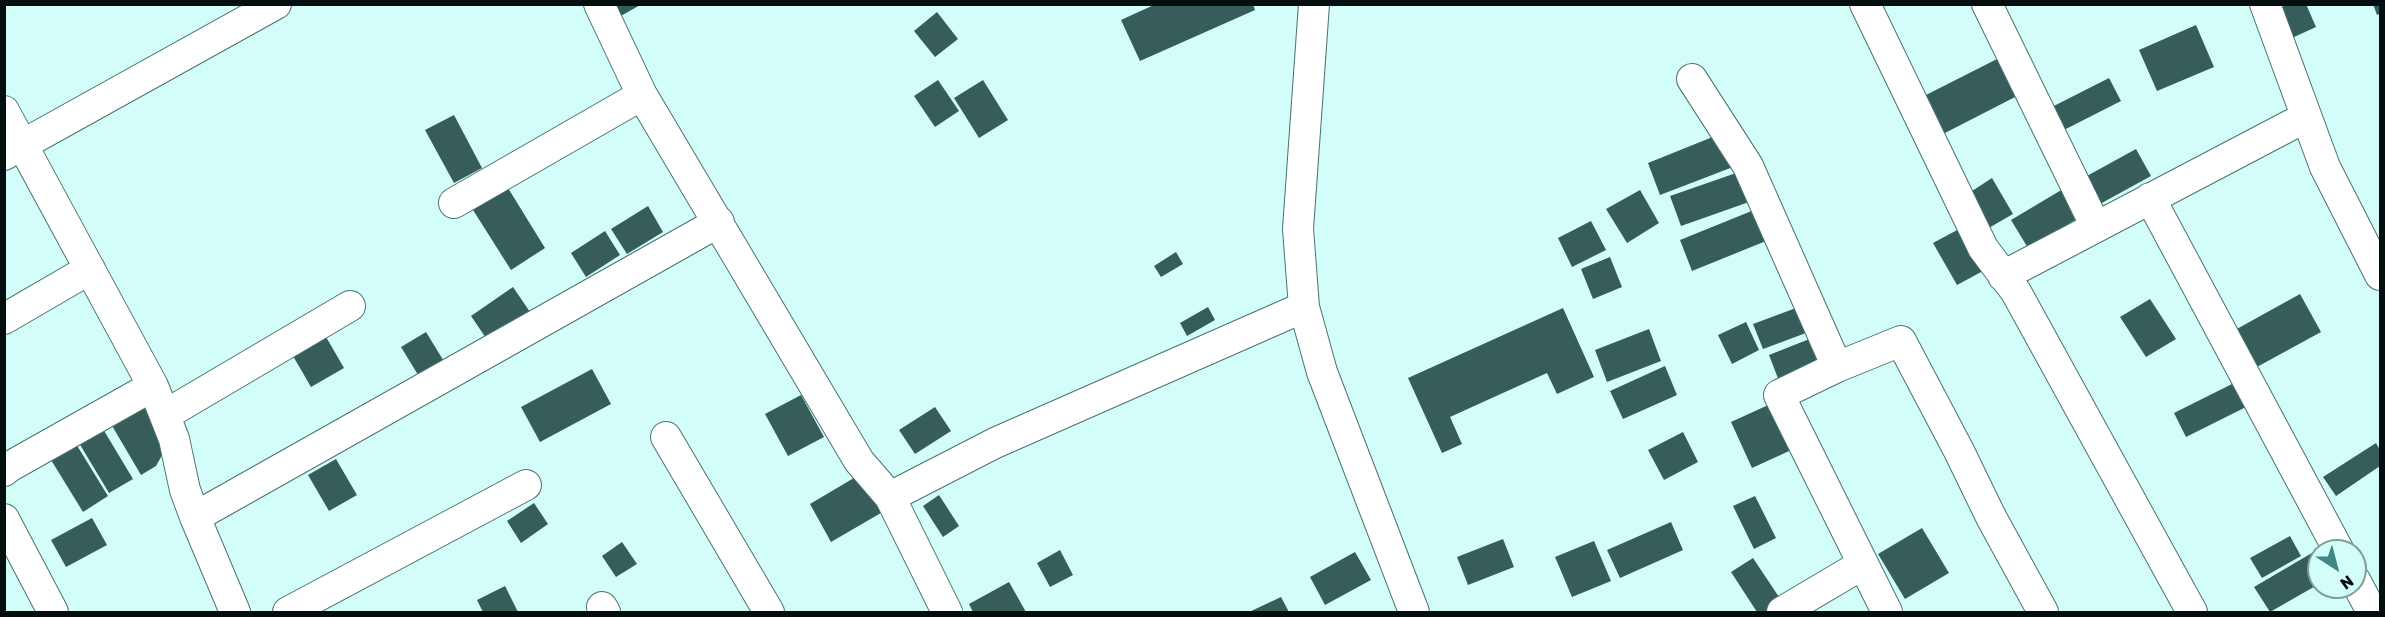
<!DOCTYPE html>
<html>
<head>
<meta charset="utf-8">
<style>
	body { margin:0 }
	#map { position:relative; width:2385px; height:617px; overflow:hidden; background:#d2fdf8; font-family:Rubik,sans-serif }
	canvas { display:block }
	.frame { position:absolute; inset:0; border:6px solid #020f0e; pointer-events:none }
	.north { position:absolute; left:2307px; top:539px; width:60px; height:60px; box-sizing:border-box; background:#d2fdf8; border:2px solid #7f9e9a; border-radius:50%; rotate:144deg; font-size:16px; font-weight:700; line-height:24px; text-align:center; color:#020f0e }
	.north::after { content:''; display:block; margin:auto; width:21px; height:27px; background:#408781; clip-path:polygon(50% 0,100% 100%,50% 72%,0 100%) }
</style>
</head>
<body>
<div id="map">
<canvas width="2385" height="617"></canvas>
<div class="frame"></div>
<div class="north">N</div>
</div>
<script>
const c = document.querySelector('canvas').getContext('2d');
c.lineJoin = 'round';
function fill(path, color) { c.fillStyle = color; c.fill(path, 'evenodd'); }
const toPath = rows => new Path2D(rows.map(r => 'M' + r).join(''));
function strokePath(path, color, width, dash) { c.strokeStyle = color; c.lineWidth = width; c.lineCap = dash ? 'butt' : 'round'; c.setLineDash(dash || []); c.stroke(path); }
const building = toPath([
	[603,4,642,4,612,21],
	[1156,4,1253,4,1255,10,1140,61,1121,20],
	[2277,4,2306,4,2316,27,2292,38],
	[2373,4,2380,4,2380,14,2377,15],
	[937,12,958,39,935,57,914,31],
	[2196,25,2214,67,2157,91,2139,50],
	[2001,57,2019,95,1943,134,1924,96],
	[2109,78,2121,101,2056,134,2044,111],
	[938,80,959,111,935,127,914,96],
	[983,80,1008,120,979,138,954,98],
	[454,115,482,168,454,183,425,130],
	[1720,134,1733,167,1660,195,1648,163],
	[2136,149,2151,176,2100,204,2085,177],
	[1739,172,1749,202,1681,226,1670,196],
	[1992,178,2013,214,1987,229,1966,195],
	[508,188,545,248,511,270,473,210],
	[2063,189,2080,217,2028,248,2011,220],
	[1640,190,1659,223,1627,243,1606,209],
	[648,206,663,232,627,254,611,229],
	[1754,210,1766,241,1692,271,1680,240],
	[1591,221,1606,250,1572,267,1558,238],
	[1959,229,1983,271,1957,285,1933,243],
	[605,231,620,255,586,277,571,253],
	[1176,252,1183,264,1161,277,1154,266],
	[1610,257,1622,287,1593,299,1581,269],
	[513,287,530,312,488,341,471,316],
	[2300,294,2321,332,2255,368,2235,330],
	[2150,299,2176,339,2146,357,2120,317],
	[1804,305,1814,330,1763,349,1753,324],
	[1208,307,1215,320,1187,336,1180,323],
	[1563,308,1594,377,1557,394,1547,373,1450,417,1462,444,1442,453,1408,378],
	[1746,322,1759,350,1732,364,1718,335],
	[1649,329,1661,361,1607,382,1595,350],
	[322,330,344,368,311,387,289,349],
	[426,332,448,368,423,383,401,347],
	[1822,334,1832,360,1779,381,1769,355],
	[1665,366,1677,395,1623,419,1610,391],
	[592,369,611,404,540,442,521,407],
	[2234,383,2246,407,2186,437,2174,413],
	[801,395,824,437,788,456,765,414],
	[1777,401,1798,447,1752,468,1731,422],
	[148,403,170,441,156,466,141,475,111,424],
	[935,407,951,431,915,454,899,430],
	[103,429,133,479,109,493,79,443],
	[1683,432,1698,462,1664,480,1648,450],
	[73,439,108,496,83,512,48,455],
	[2376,443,2380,450,2380,466,2336,496,2323,477],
	[336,459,357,495,329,511,308,475],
	[864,472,886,510,831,542,810,504],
	[939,495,959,526,943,537,923,506],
	[1755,496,1776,538,1754,549,1733,506],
	[534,503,548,524,521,543,507,521],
	[92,518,107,545,66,567,51,540],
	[1671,522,1683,550,1620,578,1607,550],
	[1922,528,1949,573,1905,599,1878,554],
	[2290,536,2301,556,2262,578,2250,558],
	[1503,539,1514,567,1468,585,1457,557],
	[1594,541,1611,581,1572,597,1555,557],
	[622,542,637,564,616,577,602,556],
	[1060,550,1073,575,1050,587,1037,563],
	[2317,550,2319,554,2319,584,2270,612,2254,587],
	[1355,552,1371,580,1325,605,1310,577],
	[1753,558,1785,606,1775,612,1757,612,1731,572],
	[1009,582,1026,612,973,612,969,604],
	[505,586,518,612,483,612,477,600],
	[1281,597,1289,612,1249,612]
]);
const minor = toPath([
	[599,4,642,95,859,461,890,497,947,612],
	[1314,4,1298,229,1304,307,1322,372,1414,612],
	[1865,4,1983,248,2016,292,2192,612],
	[1987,4,2096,227],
	[2265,4,2325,167,2380,275],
	[1692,79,1748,166,1837,367],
	[4,111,153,386,174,439,185,490,195,517,235,612],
	[4,155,276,4],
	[2150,198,2339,551],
	[454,203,642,95],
	[2003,276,2306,117],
	[4,319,90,269],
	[165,415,350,306],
	[666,437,769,612],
	[4,471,9,467,153,386],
	[890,497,995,443,1304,307],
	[195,517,719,222],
	[4,519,53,612],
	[2355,580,2372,612],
	[602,607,605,612],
	[288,612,526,485],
	[1782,612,1863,564],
	[1887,612,1779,395,1837,367,1901,341,1959,451,1991,517,2043,612]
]);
fill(building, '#365d5a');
strokePath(minor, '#4b726f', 32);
strokePath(minor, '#fff', 30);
</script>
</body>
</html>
